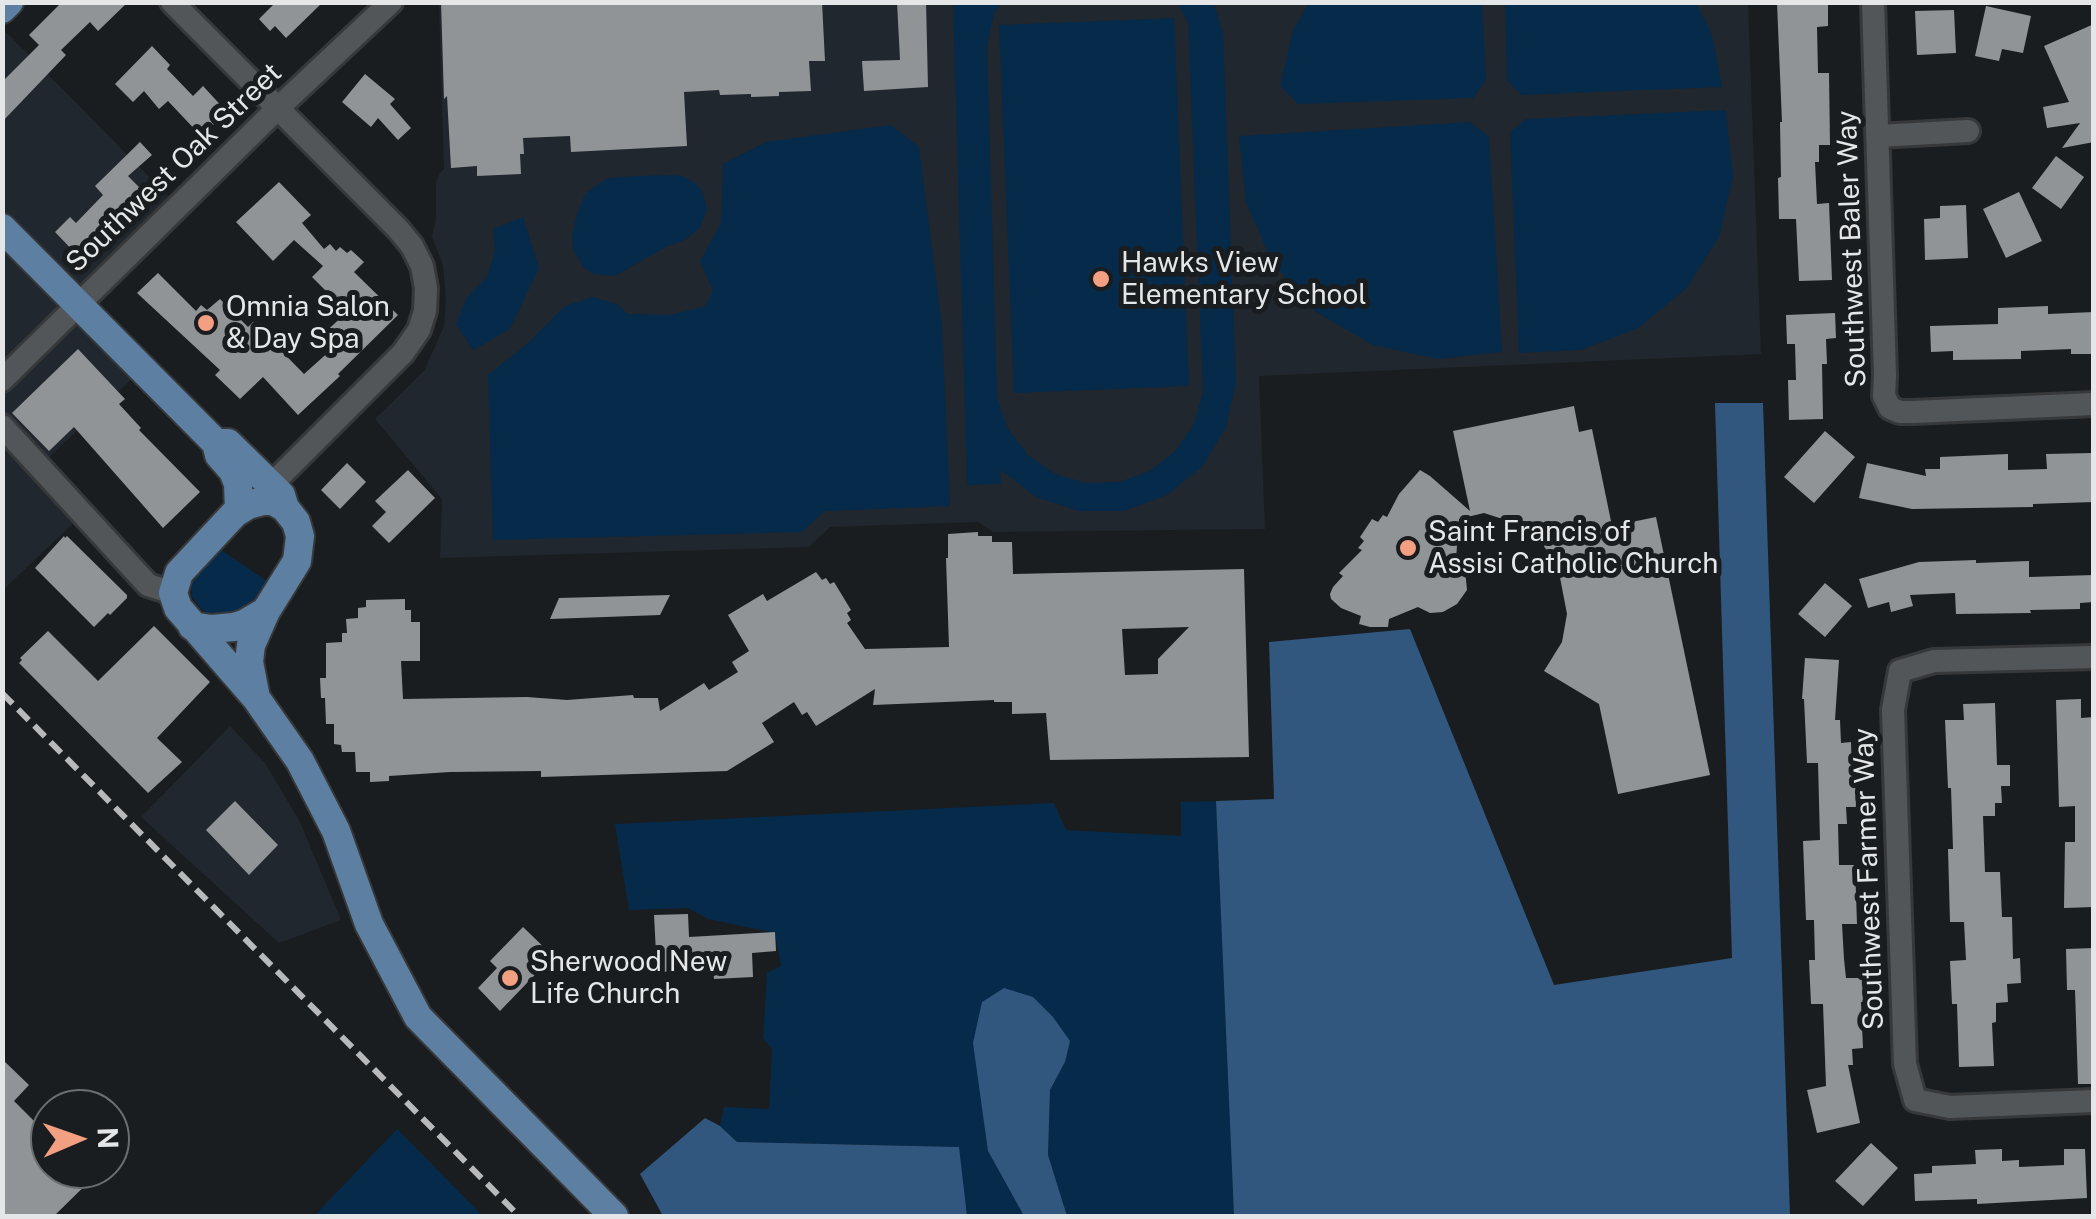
<!DOCTYPE html>
<html>
<head>
<meta charset="utf-8">
<style>
	body { margin:0 }
	#map { position:relative; width:2096px; height:1219px; overflow:hidden; background:#1a1d1f; font-family:"Public Sans",sans-serif }
	canvas { display:block }
	.frame { position:absolute; inset:0; border:5px solid #e4e6e7; pointer-events:none }
	.north { position:absolute; left:30px; top:1089px; width:100px; height:100px; box-sizing:border-box; background:#1a1d1f; border:2px solid #6b6d6f; border-radius:50%; rotate:88deg; font-size:28px; font-weight:700; line-height:40px; text-align:center; color:#e4e6e7 }
	.north::after { content:''; display:block; margin:auto; width:35px; height:45px; background:#f39f82; clip-path:polygon(50% 0,100% 100%,50% 72%,0 100%) }
</style>
</head>
<body>
<div id="map">
<canvas width="2096" height="1219"></canvas>
<div class="frame"></div>
<div class="north">N</div>
</div>
<script>
const c = document.querySelector('canvas').getContext('2d');
c.lineJoin = 'round';
function fill(path, color) { c.fillStyle = color; c.fill(path, 'evenodd'); }
const toPath = rows => new Path2D(rows.map(r => 'M' + r).join(''));
function strokePath(path, color, width, dash) { c.strokeStyle = color; c.lineWidth = width; c.lineCap = dash ? 'butt' : 'round'; c.setLineDash(dash || []); c.stroke(path); }
function write(font, color, halo, rows, align = 'center') {
  c.font = font + ' "Public Sans",sans-serif'; c.lineWidth = 10; c.setLineDash([]); c.textBaseline = 'middle'; c.strokeStyle = halo; c.fillStyle = color; for (const [text, x, y, turn = 0] of rows) {
    c.save(); c.translate(x, y); c.rotate((+turn || 0) * Math.PI / 180); c.textAlign = isNaN(turn) ? turn : align; if (halo) c.strokeText(text, 0, 0); c.fillText(text, 0, 0); c.restore();
  }
}
const built = toPath([
	[439,3,1748,3,1761,354,1259,376,1265,529,993,532,978,522,830,527,809,547,440,558,442,499,375,419,424,371,444,326,446,301,443,265,432,237,436,219,436,182,440,173,444,169],
	[3,29,178,206,78,304,142,369,40,466,83,514,3,590],
	[230,726,265,763,300,822,341,920,279,943,141,817]
]);
const green = toPath([
	[953,3,1001,3,994,14,987,46,997,398,1008,429,1028,455,1055,474,1086,483,1119,482,1150,471,1175,451,1194,424,1203,392,1188,23,1178,3,1214,3,1223,33,1236,382,1226,427,1203,466,1167,495,1124,511,1079,511,1036,497,1001,470,1001,484,967,485],
	[1309,3,1482,3,1486,80,1473,98,1298,104,1280,86,1293,30],
	[1505,3,1696,3,1712,35,1722,87,1522,95,1507,81],
	[1174,18,1189,386,1014,393,999,25],
	[1726,110,1733,177,1719,237,1686,289,1638,328,1581,350,1519,353,1510,133,1525,119],
	[1470,122,1489,137,1502,352,1437,359,1373,345,1316,312,1272,262,1246,202,1239,136],
	[891,125,919,147,942,326,950,506,825,511,802,532,493,540,488,375,528,343,565,306,592,297,617,304,628,314,671,315,705,306,713,291,700,261,721,222,723,164,766,142],
	[669,175,683,176,695,183,702,190,707,210,700,228,685,240,666,247,615,276,593,274,583,267,573,249,572,237,577,214,585,194,604,180,617,177],
	[523,217,539,268,510,329,473,350,456,324,466,299,488,275,495,250,493,229],
	[221,550,268,582,260,595,248,606,238,612,220,616,210,615,199,607,192,596,191,588,196,573],
	[1216,801,1234,1216,1067,1216,1048,1155,1050,1090,1065,1062,988,1151,1024,1216,967,1216,958,1147,737,1142,720,1126,724,1107,769,1109,772,1049,763,1038,767,973,781,966,775,933,708,919,688,908,629,910,615,824,1054,803,1066,830,1181,836,1181,802],
	[397,1129,483,1216,314,1216]
]);
const forest = toPath([
	[1715,403,1763,403,1790,1216,1234,1216,1216,801,1274,799,1269,642,1410,629,1554,985,1732,958],
	[1004,988,1033,997,1053,1017,1070,1041,1065,1062,1050,1090,1048,1155,1067,1216,1024,1216,988,1151,973,1043,982,1002],
	[705,1118,720,1126,737,1142,959,1147,967,1216,663,1216,640,1174]
]);
const building = toPath([
	[62,2,128,2,98,31,90,22,61,50,66,55,2,122,2,82,39,45,29,35],
	[276,2,323,2,286,38,275,26,270,31,259,19],
	[441,2,822,2,825,61,809,61,811,91,779,92,779,96,751,97,751,94,720,95,719,90,684,92,687,146,571,152,570,136,523,138,524,154,520,154,521,174,477,176,477,166,451,168,447,96,444,99],
	[897,2,926,2,928,87,864,91,862,61,900,60],
	[1828,2,1828,26,1817,27,1818,73,1829,73,1830,145,1819,145,1819,162,1815,162,1817,204,1829,203,1832,280,1799,281,1796,219,1779,219,1778,178,1781,177,1780,122,1782,122,1777,3],
	[1986,6,2031,16,2023,53,2002,49,1999,61,1975,56],
	[1954,10,1956,53,1917,55,1915,11],
	[2094,24,2094,142,2062,148,2080,123,2047,128,2043,107,2069,102,2044,46],
	[152,46,170,65,167,69,193,96,203,86,227,112,201,136,168,101,159,109,144,91,133,102,115,84],
	[365,74,395,99,390,104,411,128,398,140,378,118,371,127,342,102],
	[140,142,152,155,128,176,140,188,124,204,129,208,79,257,55,232,70,217,76,223,103,195,95,186],
	[2056,156,2084,177,2061,209,2032,188],
	[279,182,311,215,302,223,324,249,330,244,336,251,340,247,347,253,351,250,364,262,354,272,398,315,338,374,340,376,298,415,263,377,240,399,215,375,220,370,137,293,158,273,196,311,201,305,207,310,220,299,248,327,253,322,304,374,332,349,320,337,347,312,312,277,323,266,294,240,273,261,236,222],
	[2019,192,2042,241,2006,258,1983,209],
	[1966,205,1968,258,1925,260,1924,219,1940,218,1940,206],
	[2048,306,2048,314,2094,312,2094,354,2071,354,2071,349,2021,351,2021,359,1953,360,1953,351,1931,352,1930,326,1998,324,1998,308],
	[1835,313,1836,338,1826,339,1827,364,1822,364,1823,419,1789,420,1788,380,1796,380,1795,344,1787,344,1786,315],
	[78,349,125,399,119,404,141,428,139,430,200,492,163,528,74,427,49,451,12,413],
	[1574,406,1579,432,1592,429,1612,526,1656,517,1710,775,1618,794,1599,704,1544,671,1562,642,1567,614,1558,567,1537,536,1521,525,1484,513,1459,519,1456,559,1465,570,1467,590,1457,604,1443,612,1430,613,1418,607,1389,619,1388,627,1370,627,1359,624,1361,616,1341,608,1331,599,1330,594,1333,587,1343,576,1339,573,1362,550,1358,548,1364,541,1360,537,1372,519,1378,522,1383,515,1387,517,1399,494,1420,470,1430,476,1470,511,1453,431],
	[1825,431,1855,457,1814,503,1784,477],
	[2092,453,2094,502,2033,504,2033,507,1912,509,1859,498,1867,463,1926,476,1925,469,1940,469,1940,457,2008,454,2008,470,2047,469,2046,454],
	[347,463,366,482,340,509,321,490],
	[408,470,435,498,389,543,372,526,386,512,375,501],
	[978,532,978,536,992,536,992,542,1012,542,1013,574,1244,569,1249,757,1050,760,1046,713,1012,714,1012,702,994,702,994,700,873,705,875,689,816,726,807,712,802,715,794,702,762,723,774,742,727,771,541,777,541,771,450,772,389,776,389,781,370,782,370,772,356,772,355,752,342,752,341,745,334,744,334,724,326,724,325,698,321,698,320,678,326,678,326,643,342,642,342,633,347,633,346,619,358,618,358,608,366,607,366,600,405,599,405,610,411,610,411,622,420,622,420,661,401,661,403,699,527,697,567,700,633,695,634,698,658,698,660,711,704,683,709,690,738,672,732,662,749,651,728,615,763,594,767,601,816,572,822,580,826,578,830,584,834,582,851,610,847,613,851,620,847,623,865,649,949,647,946,558,948,558,948,534],
	[1189,627,1158,659,1158,674,1125,675,1122,629],
	[64,536,65,538,67,536,127,595,127,598,110,615,108,613,94,627,35,568],
	[1976,560,1976,563,2029,561,2029,577,2094,575,2094,602,2080,603,2080,609,2030,610,2031,613,1956,614,1955,593,1910,595,1913,606,1891,612,1889,602,1868,608,1859,579,1919,562],
	[1825,583,1852,606,1825,637,1798,614],
	[670,595,660,615,550,619,559,598],
	[154,626,210,682,157,738,182,762,148,793,19,663,22,660,20,658,48,631,98,681],
	[1805,658,1839,660,1835,720,1840,720,1841,743,1851,742,1852,780,1855,780,1856,807,1846,807,1847,824,1838,824,1839,865,1855,865,1857,924,1842,924,1844,959,1846,978,1862,978,1863,1002,1861,1002,1863,1048,1852,1049,1853,1065,1848,1065,1860,1123,1817,1133,1807,1090,1826,1086,1823,1004,1811,1004,1809,960,1815,960,1814,920,1806,920,1803,841,1820,840,1818,763,1807,763,1804,699,1802,699],
	[2081,699,2081,718,2094,717,2094,907,2064,908,2065,842,2075,842,2075,806,2059,807,2056,700],
	[1995,703,1997,765,2010,765,2010,786,2001,786,2002,803,1995,803,1995,816,1983,816,1985,872,2000,872,2002,917,2012,917,2013,959,2020,958,2021,983,2007,984,2008,1002,1996,1003,1996,1022,1992,1023,1994,1066,1959,1067,1957,1004,1952,1004,1950,961,1966,960,1964,922,1950,922,1948,849,1953,849,1951,788,1948,788,1945,720,1964,720,1963,704],
	[235,801,278,845,249,875,206,830],
	[688,914,689,937,775,932,776,951,752,953,753,977,714,979,713,970,657,972,654,915],
	[523,927,553,956,500,1011,478,988,497,968,490,961],
	[2094,948,2094,1084,2078,1084,2075,990,2067,990,2066,949],
	[2,1059,29,1085,14,1101,50,1137,50,1169,102,1169,54,1216,2,1216],
	[1871,1143,1898,1168,1863,1206,1835,1181],
	[2002,1149,2002,1161,2019,1160,2019,1167,2064,1165,2064,1149,2085,1149,2087,1198,1977,1204,1977,1199,1915,1201,1914,1174,1932,1173,1932,1166,1976,1164,1975,1150]
]);
const minor = toPath([
	[172,2,398,229,412,246,422,266,426,288,425,311,419,330,403,353,271,485],
	[1873,2,1885,375,1884,396,1890,408,1900,412,1913,412,2094,404],
	[1878,136,1968,131],
	[2,380,278,108,391,2],
	[2,426,148,585,173,593],
	[2094,657,1934,661,1900,671,1893,710,1905,1064,1915,1100,1950,1107,2094,1101]
]);
const major = toPath([
	[2,9,9,2],
	[2,228,216,443,219,455,233,471,238,484,239,510],
	[223,443,228,443,281,495,285,508,296,522,300,536,297,561,266,611,251,645,249,662,256,698],
	[285,508,273,501,263,501,248,505,235,513,179,573,173,593,178,608,256,698,300,761,336,831,369,924,418,1017,614,1216],
	[192,626,211,629,234,627,244,624,266,611]
]);
const rail = toPath([
	[2,693,519,1216]
]);
const markers = [
	[1101,279,10,"#f39f82"],
	[206,323,10,"#f39f82"],
	[1408,548,10,"#f39f82"],
	[510,978,10,"#f39f82"]
];
const streetNames = [
	["Southwest Oak Street",174,168,-44],
	["Southwest Baler Way",1852,249,-92],
	["Southwest Farmer Way",1869,879,-92]
];
const poiNames = [
	["Hawks View",1121,263],
	["Elementary School",1121,295],
	["Omnia Salon",226,307],
	["& Day Spa",226,339],
	["Saint Francis of",1428,532],
	["Assisi Catholic Church",1428,564],
	["Sherwood New",530,962],
	["Life Church",530,994]
];
fill(built, '#21272e');
fill(green, '#062a4a');
fill(forest, '#31577e');
fill(building, '#919497');
strokePath(minor, '#37383a', 28);
strokePath(major, '#37383a', 32);
strokePath(minor, '#535659', 22);
strokePath(major, '#5d7fa2', 28);
strokePath(rail, '#b7b9ba', 6, [15, 8]);
for (const [x, y, r, color] of markers) { const dot = new Path2D(); dot.arc(x, y, r, 0, 2 * Math.PI); c.fillStyle = color; c.fill(dot); strokePath(dot, '#1a1d1f', 4); }
write('28px', '#e4e6e7', '#1a1d1f', streetNames);
write('28px', '#e4e6e7', '#1a1d1f', poiNames, 'left');
</script>
</body>
</html>
